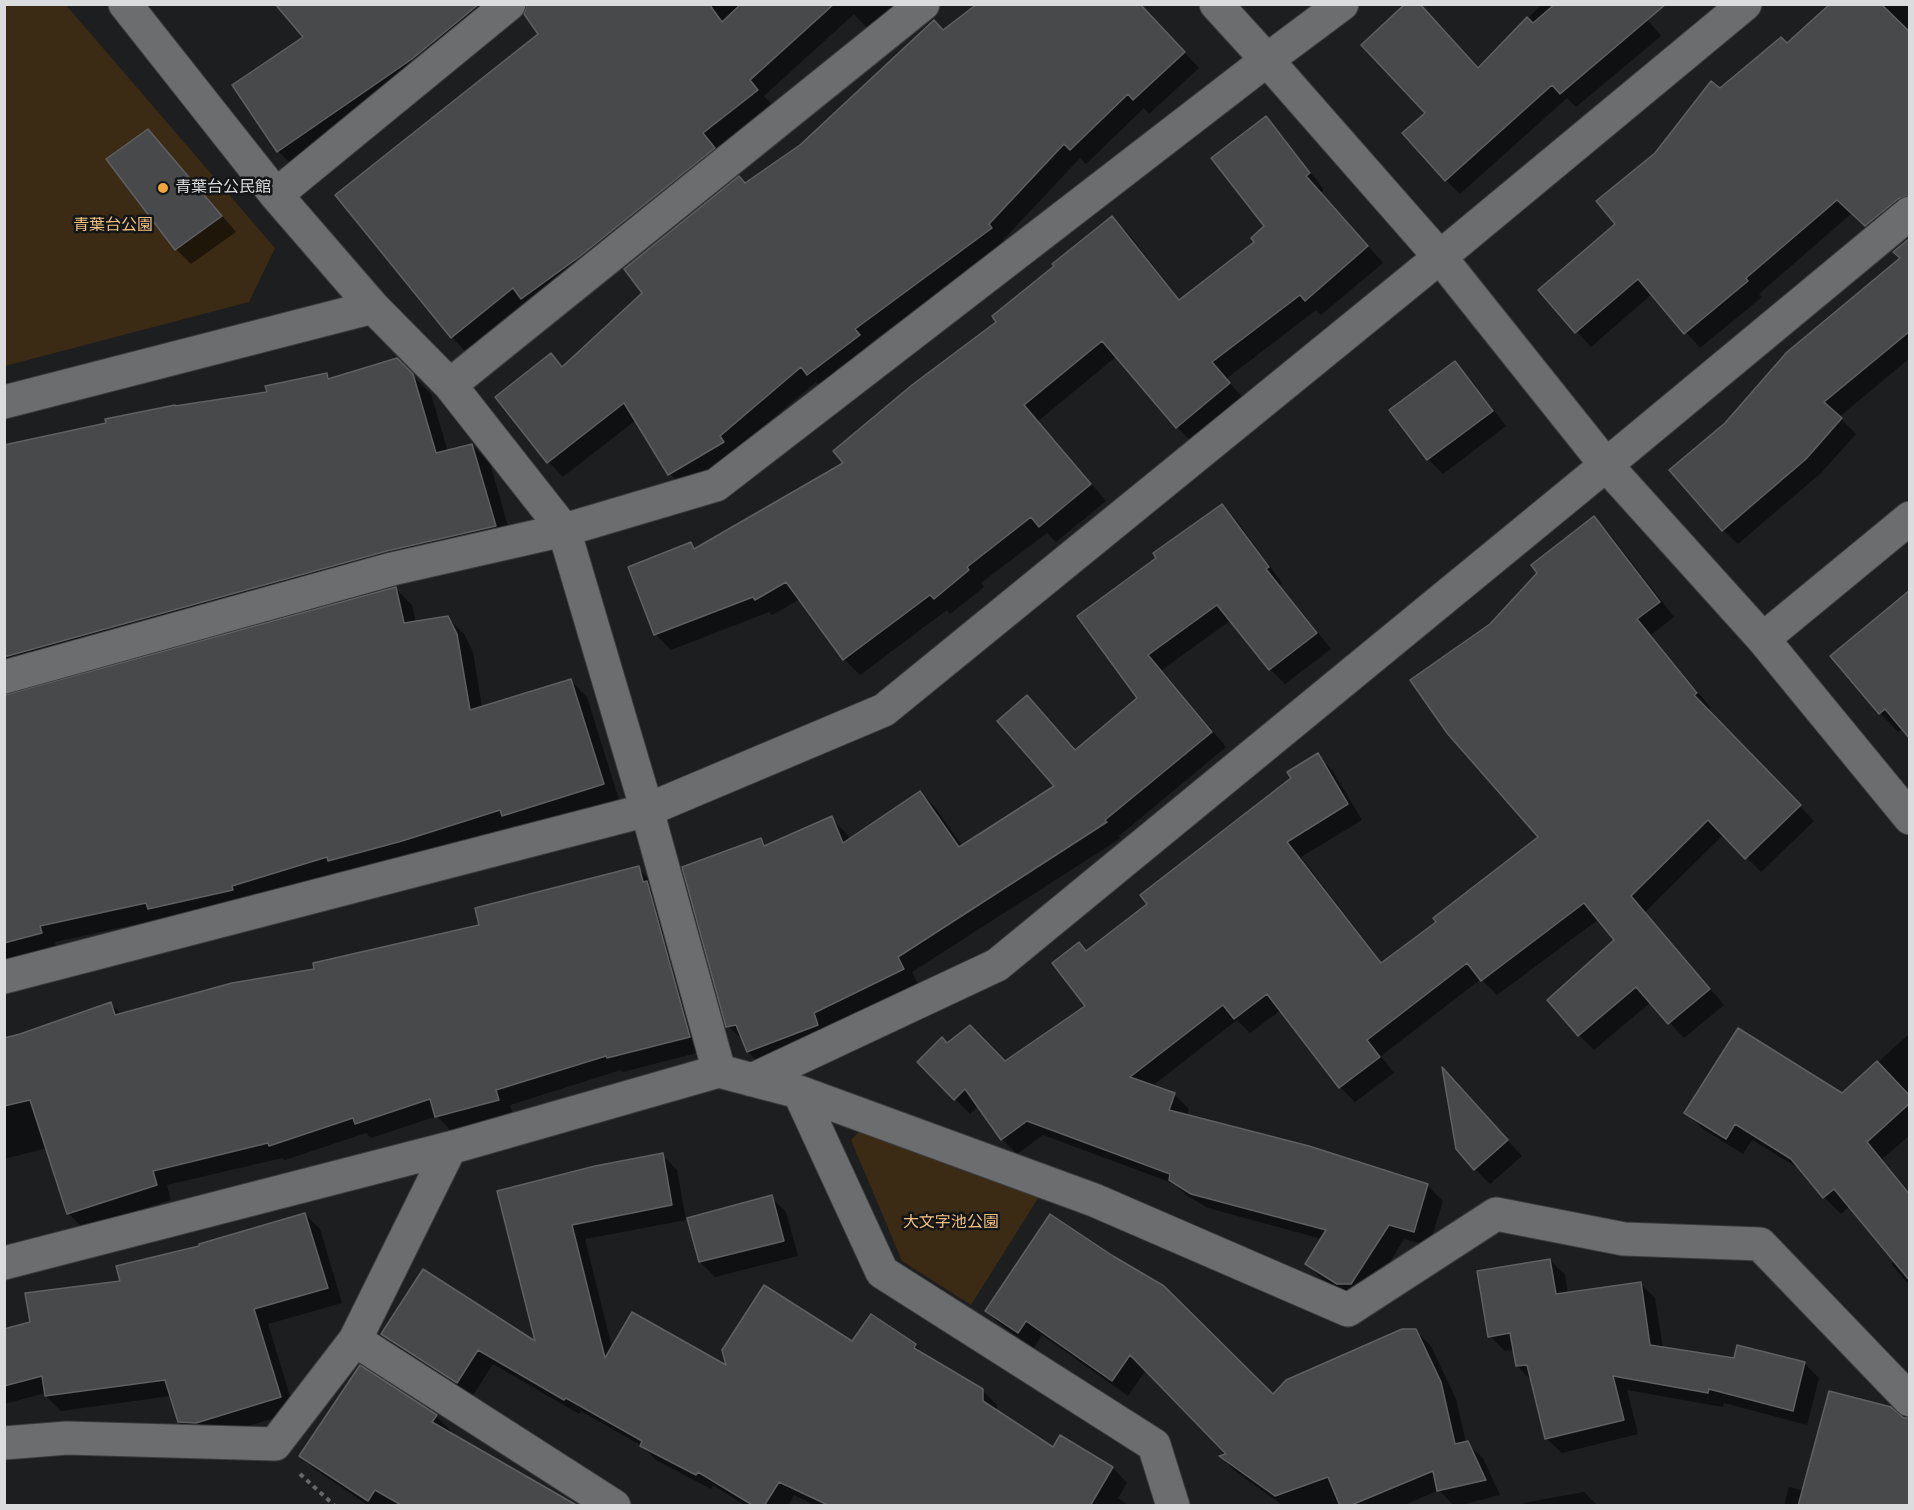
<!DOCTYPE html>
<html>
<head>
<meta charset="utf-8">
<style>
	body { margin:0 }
	#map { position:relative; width:1914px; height:1510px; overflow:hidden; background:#1d1e20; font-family:"Varela Round",sans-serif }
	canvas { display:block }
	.frame { position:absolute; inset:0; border:6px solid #dbdcdd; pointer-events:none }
</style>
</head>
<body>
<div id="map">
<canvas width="1914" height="1510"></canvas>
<div class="frame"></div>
</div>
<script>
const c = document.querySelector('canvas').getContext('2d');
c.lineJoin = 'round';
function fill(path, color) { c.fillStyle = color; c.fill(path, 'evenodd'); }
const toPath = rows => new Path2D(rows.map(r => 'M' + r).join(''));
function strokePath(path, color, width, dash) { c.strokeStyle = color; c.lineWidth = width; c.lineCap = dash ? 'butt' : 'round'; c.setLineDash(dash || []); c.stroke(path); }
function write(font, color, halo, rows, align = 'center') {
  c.font = font + ' "Varela Round","Noto Sans JP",sans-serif'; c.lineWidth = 5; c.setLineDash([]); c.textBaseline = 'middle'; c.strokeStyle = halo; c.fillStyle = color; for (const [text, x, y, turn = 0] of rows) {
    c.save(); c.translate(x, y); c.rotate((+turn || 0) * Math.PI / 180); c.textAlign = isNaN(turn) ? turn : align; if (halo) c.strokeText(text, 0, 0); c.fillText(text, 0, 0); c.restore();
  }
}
const green = toPath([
	[5,5,66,5,275,248,249,302,5,366],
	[861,1130,1042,1192,971,1305,902,1261,851,1140]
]);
const shadow = toPath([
	[277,4,511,4,293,166,278,151,305,37],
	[529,4,899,4,868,29,854,14,764,96,772,105,717,149,728,163,466,352,452,337,541,34],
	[1138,4,1199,68,1149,114,1144,108,1086,164,1080,158,1003,240,1005,244,869,344,874,350,823,389,816,382,734,451,685,489,670,474,636,420,563,477,549,462,497,397,551,355,564,368,644,293,745,185,801,146,944,32],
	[1542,4,1665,4,1646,18,1661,36,1576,107,1567,98,1460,194,1446,180,1478,69],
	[1832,4,1910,4,1910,216,1881,240,1852,213,1759,294,1762,297,1700,348,1652,294,1591,347,1540,291,1617,224,1656,154,1720,90,1787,45],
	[1266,118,1281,134,1324,190,1321,192,1383,263,1321,315,1316,310,1226,379,1244,399,1193,443,1177,427,1117,356,1038,421,1106,501,1056,542,1047,533,981,583,984,587,950,614,947,610,860,675,844,659,800,599,772,615,769,612,671,650,655,634,691,544,696,549,845,463,1112,218,1128,233,1181,301,1256,243,1266,227],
	[148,131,163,146,236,232,191,264,176,249],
	[1910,240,1910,358,1839,417,1856,434,1821,473,1738,544,1723,530,1726,424,1902,258],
	[397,360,431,394,448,452,472,445,490,463,513,544,4,685,4,446,268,394,327,375,331,379],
	[1455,363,1469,378,1506,426,1443,474,1428,459],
	[1222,506,1237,521,1282,583,1280,585,1331,649,1285,684,1270,669,1231,620,1162,670,1226,747,1119,836,1121,838,912,972,918,984,763,1067,748,1052,744,1041,728,1026,761,840,768,846,831,818,846,833,850,840,920,793,935,807,962,846,1056,786,1027,697,1076,751,1139,699,1158,559],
	[1594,518,1609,533,1674,617,1651,635,1711,708,1707,711,1814,821,1761,872,1724,834,1645,912,1724,1005,1684,1038,1651,1002,1594,1050,1579,1035,1616,940,1599,919,1497,995,1481,979,1381,1056,1394,1073,1355,1102,1340,1087,1281,1010,1250,1033,1237,1020,1152,1086,1174,1094,1189,1109,1187,1116,1309,1148,1428,1186,1443,1201,1429,1246,1404,1239,1367,1299,1354,1299,1322,1279,1307,1264,1322,1239,1208,1208,1186,1195,1175,1184,1043,1135,1017,1154,1002,1139,978,1106,970,1114,919,1062,947,1045,1005,1063,1087,1006,1087,952,1149,904,1317,755,1332,770,1362,820,1301,857,1383,964,1438,922,1540,837,1491,625],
	[1171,1100,1174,1100,1168,1117,1165,1116],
	[396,589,412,605,416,622,448,618,464,634,473,652,482,707,570,680,587,697,619,800,520,832,515,826,419,857,165,925,160,919,55,942,57,949,4,963,4,721],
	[1910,592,1903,728,1898,732,1880,713,1832,656],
	[638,868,653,883,704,1051,623,1072,621,1070,510,1105,513,1115,451,1131,437,1116,371,1138,366,1133,285,1160,282,1158,167,1185,171,1200,83,1228,68,1213,47,1148,4,1159,4,1039,111,1004,121,1014,316,971,481,926],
	[1910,1033,1910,1135,1882,1159,1910,1193,1910,1286,1891,1264,1895,1260,1850,1206,1841,1214,1824,1197,1803,1171,1752,1140,1743,1154,1703,1129,1686,1112,1842,1095],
	[1445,1071,1522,1156,1490,1184,1475,1169],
	[662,1155,677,1170,686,1220,585,1239,612,1348,728,1368,853,1343,915,1345,928,1358,982,1390,997,1405,997,1412,1053,1449,1061,1437,1113,1468,1127,1483,1118,1498,1129,1506,816,1506,794,1495,788,1506,746,1506,713,1485,711,1489,656,1460,642,1446,581,1411,579,1414,493,1364,472,1397,397,1349,382,1334,537,1344,499,1192],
	[771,1197,786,1212,798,1256,715,1277,700,1262],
	[305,1214,320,1229,342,1303,268,1324,295,1412,212,1437,194,1437,179,1422,171,1396,61,1411,46,1396,46,1393,4,1404,4,1330,31,1323,201,1247],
	[1050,1216,1273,1397,1415,1330,1431,1346,1456,1399,1466,1443,1467,1443,1483,1458,1500,1495,1457,1506,1454,1506,1439,1490,1402,1506,1284,1506,1236,1472,1221,1457,1229,1454,1146,1370,1128,1396,1042,1335,1034,1348,1002,1326,986,1311],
	[4,1232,9,1252,4,1253],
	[1550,1260,1565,1275,1568,1294,1640,1283,1655,1298,1663,1348,1735,1360,1804,1363,1819,1378,1807,1425,1724,1403,1723,1407,1627,1390,1638,1434,1562,1453,1547,1439,1532,1381,1517,1366,1514,1350,1505,1351,1490,1336],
	[436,1416,451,1431,449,1433,553,1506,394,1506,391,1504,389,1506,369,1506,316,1470,301,1456],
	[1905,1420,1910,1506,1784,1506,1789,1487,1804,1491],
	[1584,1492,1598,1506,1523,1506,1523,1503]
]);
const building = toPath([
	[275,4,479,4,412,59,277,152,232,85,303,37,275,4],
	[527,4,709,4,722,22,741,4,834,4,750,80,758,90,703,133,715,148,579,257,521,299,513,288,451,338,335,195,538,34,524,14,527,4],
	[977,4,1140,4,1185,52,1133,100,1128,94,1070,150,1064,144,989,224,992,228,855,329,860,335,807,375,801,367,720,436,724,442,668,475,624,403,547,463,495,397,551,353,562,367,642,293,624,269,739,176,745,183,800,145,934,20,943,30,977,4],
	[1405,4,1420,4,1478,68,1527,17,1533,23,1555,4,1666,4,1560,94,1552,85,1445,181,1402,133,1425,113,1361,45,1405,4],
	[1830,4,1881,4,1910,32,1910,195,1898,199,1865,226,1837,200,1746,278,1748,281,1684,334,1638,279,1575,333,1538,290,1615,224,1596,201,1655,153,1711,81,1720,88,1781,37,1787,43,1830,4],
	[1266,116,1310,173,1306,176,1368,246,1305,301,1300,295,1212,362,1230,383,1176,428,1102,341,1024,405,1091,484,1039,527,1031,517,967,567,969,570,934,599,930,595,843,660,786,582,755,600,753,597,654,635,628,567,691,542,694,549,843,463,833,451,912,385,996,322,992,316,1054,266,1052,264,1112,216,1179,300,1254,242,1251,238,1264,226,1211,158,1266,116],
	[148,129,222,216,175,250,106,159,148,129],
	[1910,238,1910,331,1824,402,1842,418,1806,459,1722,531,1669,470,1725,423,1787,352,1900,258,1893,252,1910,238],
	[397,358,413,374,436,453,472,444,496,526,387,551,4,657,4,445,106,423,105,419,175,405,175,406,267,392,265,386,327,373,328,379,397,358],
	[1455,361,1493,411,1427,460,1389,410,1455,361],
	[1222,504,1269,567,1266,569,1317,633,1269,670,1217,605,1148,655,1212,732,1105,820,1107,822,898,957,904,969,814,1013,818,1025,747,1052,736,1025,726,1027,682,867,761,838,764,846,832,816,843,843,920,791,959,847,1054,786,997,721,1027,695,1075,750,1137,698,1077,616,1156,558,1153,553,1222,504],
	[1594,516,1660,602,1637,619,1697,693,1694,695,1801,805,1745,859,1708,820,1631,896,1710,989,1668,1024,1636,987,1578,1036,1547,1000,1614,940,1584,903,1481,981,1467,963,1367,1040,1380,1057,1339,1088,1267,994,1234,1019,1223,1005,1130,1077,1175,1093,1169,1110,1309,1146,1428,1184,1414,1232,1389,1225,1351,1284,1337,1284,1305,1264,1326,1230,1191,1194,1169,1180,1170,1174,1027,1121,1001,1140,965,1089,954,1100,917,1062,942,1037,947,1043,970,1025,1005,1061,1085,1006,1052,963,1079,942,1086,951,1147,904,1140,895,1291,778,1287,772,1318,753,1348,804,1287,842,1381,963,1436,922,1433,918,1538,837,1447,733,1410,680,1490,624,1537,573,1531,565,1594,516],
	[396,587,404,623,448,616,457,634,470,710,571,679,604,784,502,816,500,810,402,841,328,861,327,857,232,886,233,890,148,909,146,903,40,926,42,933,4,943,4,695,396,587],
	[1910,590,1910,739,1885,709,1879,714,1830,656,1910,590],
	[639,866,643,882,647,881,690,1037,607,1058,606,1056,496,1090,499,1100,435,1117,430,1099,355,1124,353,1118,269,1146,268,1143,153,1171,157,1185,67,1214,30,1100,4,1106,4,1038,20,1034,111,1002,115,1015,232,983,314,969,313,963,479,925,475,908,639,866],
	[1738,1028,1842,1093,1877,1061,1910,1096,1910,1103,1867,1142,1910,1195,1910,1281,1834,1189,1823,1198,1791,1159,1735,1124,1726,1139,1684,1113,1738,1028],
	[1442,1067,1508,1140,1474,1170,1456,1149,1442,1067],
	[663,1153,672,1205,572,1225,605,1358,632,1312,726,1365,722,1350,764,1285,852,1341,871,1314,916,1344,914,1348,983,1389,983,1401,1053,1447,1060,1435,1113,1467,1090,1506,830,1506,779,1482,764,1506,754,1506,698,1472,696,1475,640,1446,642,1441,566,1398,564,1400,478,1350,457,1383,381,1334,423,1269,535,1341,497,1191,595,1166,663,1153],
	[772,1195,784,1241,699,1262,687,1218,772,1195],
	[305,1213,328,1288,254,1309,281,1397,196,1423,178,1422,165,1380,45,1396,42,1376,4,1386,4,1329,30,1322,25,1293,120,1281,116,1266,199,1246,199,1244,305,1213],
	[1050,1214,1113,1256,1164,1286,1273,1394,1286,1380,1402,1329,1416,1329,1441,1382,1455,1444,1468,1441,1486,1480,1437,1491,1433,1471,1349,1506,1340,1506,1328,1477,1275,1496,1219,1456,1226,1454,1130,1355,1112,1381,1026,1321,1018,1333,985,1311,1050,1214],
	[1550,1259,1556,1294,1641,1282,1650,1345,1734,1358,1737,1345,1805,1362,1793,1411,1709,1389,1708,1393,1613,1376,1624,1420,1545,1439,1527,1365,1516,1366,1510,1333,1488,1337,1477,1271,1550,1259],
	[360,1365,437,1415,432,1422,578,1506,403,1506,375,1490,368,1501,299,1456,360,1365],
	[1829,1391,1891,1407,1904,1418,1910,1418,1910,1506,1798,1506,1829,1391]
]);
const path = toPath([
	[300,1474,335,1506]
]);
const minor = toPath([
	[125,4,276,195,373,307,450,385,564,530,647,810,719,1071],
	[276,195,509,4],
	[1440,257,1745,4],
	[450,385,923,4],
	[4,402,373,307],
	[1763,639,1910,518],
	[4,677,392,569,564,530,716,485,1267,60,1342,4],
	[752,1080,997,965,1606,465,1910,213],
	[799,1092,882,1272,1154,1445,1173,1506],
	[450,1148,355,1340,614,1506],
	[4,1263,450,1148,719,1071,799,1092,1094,1200,1348,1310,1496,1214,1624,1239,1760,1244,1910,1400],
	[4,1443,67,1438,275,1444,355,1340]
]);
const tertiary = toPath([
	[1216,4,1267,60,1440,257,1606,465,1763,639,1910,818],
	[4,977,647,810,884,710,1440,257]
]);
const markers = [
	[163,188,6,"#efa73e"]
];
const poiNames = [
	["青葉台公民館",175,188]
];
const parkNames = [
	["青葉台公園",113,226],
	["大文字池公園",951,1223]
];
fill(green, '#3b2a14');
fill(shadow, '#0007');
fill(building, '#47494b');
strokePath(building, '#5f6063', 1.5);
strokePath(minor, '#3a3b3d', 35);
strokePath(tertiary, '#3a3b3d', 35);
strokePath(path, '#676869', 4, [4.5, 4.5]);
strokePath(minor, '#6b6d6f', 33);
strokePath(tertiary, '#6b6d6f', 33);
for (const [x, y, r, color] of markers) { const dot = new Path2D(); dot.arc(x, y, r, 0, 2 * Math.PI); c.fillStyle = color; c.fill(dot); strokePath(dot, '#131517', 2); }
write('16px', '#dbdcdd', '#131517', poiNames, 'left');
write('16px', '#f3c080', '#131517', parkNames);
</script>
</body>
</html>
